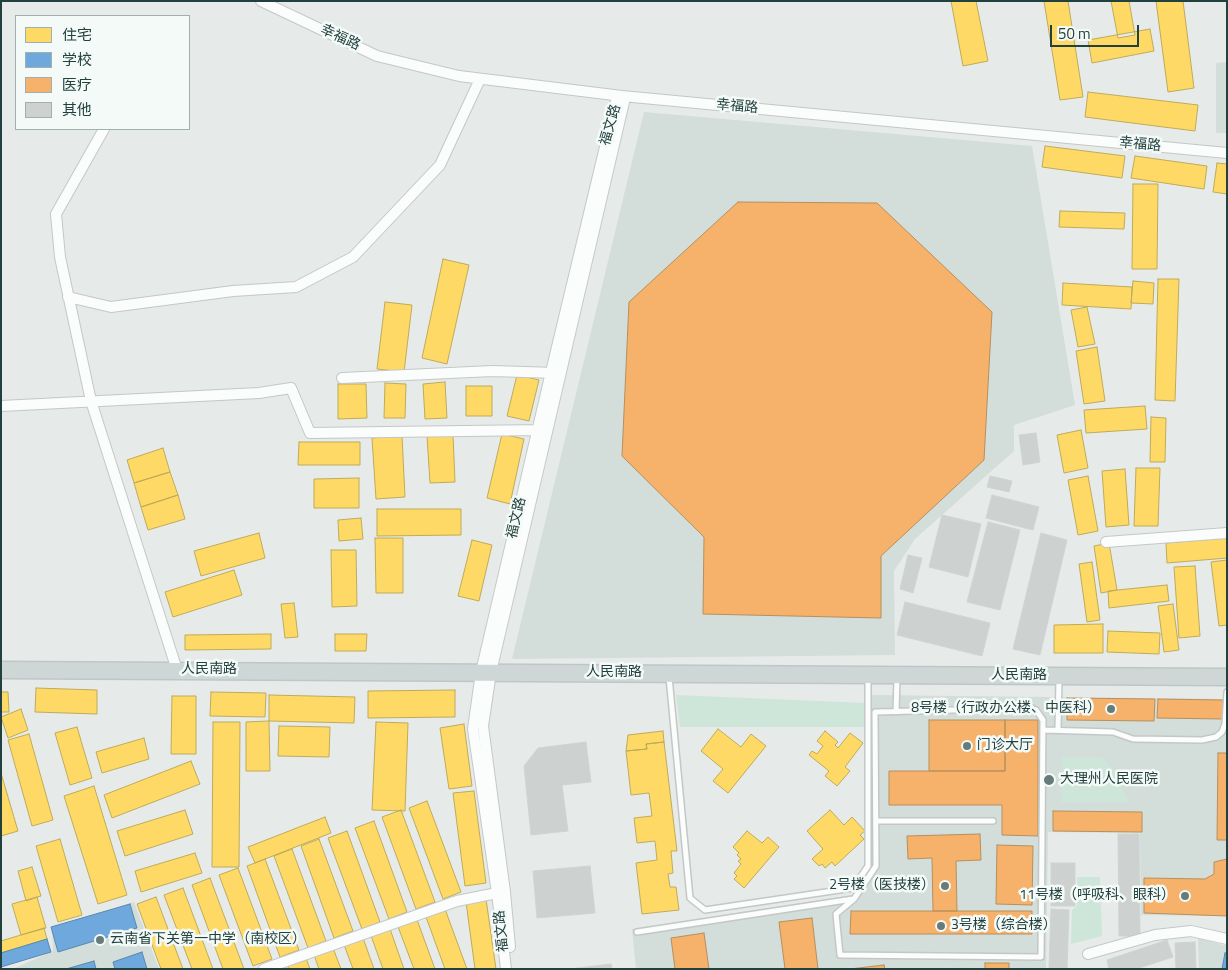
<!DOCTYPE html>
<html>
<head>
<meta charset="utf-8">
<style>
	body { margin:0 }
	#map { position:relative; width:1228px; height:970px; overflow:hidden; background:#e6ebea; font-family:"Titillium Web","Noto Sans SC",sans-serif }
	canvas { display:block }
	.frame { position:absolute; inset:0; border:2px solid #22403d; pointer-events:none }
	.legend { position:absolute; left:15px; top:15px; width:175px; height:115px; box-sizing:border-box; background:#f4faf8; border:1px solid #a0b0ad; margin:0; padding:6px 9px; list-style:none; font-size:15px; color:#22403d }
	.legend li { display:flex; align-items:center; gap:10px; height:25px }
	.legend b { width:25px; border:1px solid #a0b0ad }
	.scale { position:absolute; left:1050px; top:25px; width:89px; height:22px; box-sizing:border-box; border:2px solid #22403d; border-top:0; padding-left:6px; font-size:15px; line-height:18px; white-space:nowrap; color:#22403d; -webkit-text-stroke:4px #f4faf8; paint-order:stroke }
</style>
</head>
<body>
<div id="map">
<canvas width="1228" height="970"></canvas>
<div class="frame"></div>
<ul class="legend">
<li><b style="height:14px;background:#ffd966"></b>住宅</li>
<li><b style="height:14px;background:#6fa8dc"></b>学校</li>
<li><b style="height:14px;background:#f6b26b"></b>医疗</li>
<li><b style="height:14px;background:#cdd2d1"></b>其他</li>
</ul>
<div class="scale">50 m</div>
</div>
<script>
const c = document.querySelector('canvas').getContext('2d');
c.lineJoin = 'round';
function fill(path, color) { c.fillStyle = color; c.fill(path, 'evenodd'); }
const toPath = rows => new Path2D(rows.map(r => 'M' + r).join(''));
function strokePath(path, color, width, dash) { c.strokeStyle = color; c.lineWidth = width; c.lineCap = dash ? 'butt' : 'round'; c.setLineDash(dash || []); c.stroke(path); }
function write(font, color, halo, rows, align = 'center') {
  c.font = font + ' "Titillium Web","Noto Sans SC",sans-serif'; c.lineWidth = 5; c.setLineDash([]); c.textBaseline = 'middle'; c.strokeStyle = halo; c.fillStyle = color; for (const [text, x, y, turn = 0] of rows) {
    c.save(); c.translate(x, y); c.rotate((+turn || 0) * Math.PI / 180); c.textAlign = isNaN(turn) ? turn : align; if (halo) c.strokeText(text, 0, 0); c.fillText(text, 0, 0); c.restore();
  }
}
const built = toPath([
	[1227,62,1227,133,1216,133,1216,63],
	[644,112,1032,146,1075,405,1014,425,1014,451,915,539,894,571,895,655,512,659],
	[871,695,1227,699,1227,916,1141,915,1140,833,1048,832,1046,969,636,969,632,929,853,895,872,866],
	[134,902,159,969,13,969,53,951,52,929],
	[1198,938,1227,946,1227,969,1199,969]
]);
const green = toPath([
	[676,695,865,703,866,727,680,727],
	[1062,757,1102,757,1112,767,1129,802,1061,802],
	[1077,877,1100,877,1102,936,1071,944,1072,910,1077,906]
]);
const homes = toPath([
	[951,1,976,1,988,61,963,66,951,1],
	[1044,1,1068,1,1083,97,1060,100,1044,1],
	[1111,1,1129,1,1135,35,1118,38,1111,1],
	[1156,1,1183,1,1194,88,1168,92,1156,1],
	[1150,29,1154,51,1092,63,1088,40,1150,29],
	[1088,92,1198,105,1195,131,1085,117,1088,92],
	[1045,146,1125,156,1122,178,1042,167,1045,146],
	[1135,156,1207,166,1204,189,1131,178,1135,156],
	[1217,163,1227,164,1227,194,1213,192,1217,163],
	[1133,184,1158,184,1157,269,1132,269,1133,184],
	[1060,211,1125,213,1124,229,1059,227,1060,211],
	[443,259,469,265,447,364,422,358,443,259],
	[1158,279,1179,279,1175,401,1155,400,1158,279],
	[1133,281,1154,283,1153,304,1131,303,1133,281],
	[1063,283,1132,287,1131,309,1062,305,1063,283],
	[385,302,412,305,404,372,377,369,385,302],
	[1087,307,1095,344,1078,347,1071,310,1087,307],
	[1097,347,1105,401,1084,404,1076,351,1097,347],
	[517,375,539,380,529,421,507,416,517,375],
	[445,382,447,418,425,419,423,384,445,382],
	[385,383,406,384,405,418,384,418,385,383],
	[338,384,366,384,367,418,338,419,338,384],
	[466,386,492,386,492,416,466,416,466,386],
	[1145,406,1147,429,1086,433,1084,410,1145,406],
	[1151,417,1166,418,1165,462,1150,462,1151,417],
	[1081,430,1088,468,1064,473,1057,435,1081,430],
	[453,434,455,482,430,483,427,436,453,434],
	[502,434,524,439,510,504,487,498,502,434],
	[402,436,405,497,376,499,372,438,402,436],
	[299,442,360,442,360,465,298,465,299,442],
	[163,448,170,472,134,483,127,460,163,448],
	[1136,468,1160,468,1158,526,1134,526,1136,468],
	[1125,469,1129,525,1106,527,1102,471,1125,469],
	[170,472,178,495,141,507,134,483,170,472],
	[1088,476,1098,531,1078,535,1068,480,1088,476],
	[359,478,359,508,314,508,314,479,359,478],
	[178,495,185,519,148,530,141,507,178,495],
	[377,509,461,509,461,535,377,536,377,509],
	[361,518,363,539,339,541,338,520,361,518],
	[259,533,265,558,201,576,194,551,259,533],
	[375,538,403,538,403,593,376,593,375,538],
	[1227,538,1227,558,1167,563,1166,543,1227,538],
	[472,540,492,545,479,601,458,596,472,540],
	[1109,543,1117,590,1101,593,1094,546,1109,543],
	[331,550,356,550,357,606,332,607,331,550],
	[1227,560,1227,625,1219,626,1211,562,1227,560],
	[1092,562,1100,620,1087,622,1079,564,1092,562],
	[1195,566,1200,636,1179,638,1174,567,1195,566],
	[234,570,242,595,173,617,165,592,234,570],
	[1167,585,1169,601,1109,608,1108,591,1167,585],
	[294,603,298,637,285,638,281,604,294,603],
	[1173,604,1179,650,1164,652,1158,606,1173,604],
	[1103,624,1103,653,1054,653,1054,625,1103,624],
	[1108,631,1160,633,1159,654,1107,652,1108,631],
	[271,634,271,649,185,650,185,635,271,634],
	[335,634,367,634,366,651,335,651,335,634],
	[36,688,97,690,97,714,35,712,36,688],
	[455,690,455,717,368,718,368,691,455,690],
	[1,692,8,692,9,712,1,712,1,692],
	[211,692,266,693,265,717,210,716,211,692],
	[269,695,355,697,354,723,269,721,269,695],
	[172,696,196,696,196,754,171,754,172,696],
	[21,709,28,730,8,738,1,717,21,709],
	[269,721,270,771,246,771,246,722,269,721],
	[213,722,240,722,239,867,212,867,213,722],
	[376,722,408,723,405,811,372,810,376,722],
	[464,724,472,786,449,789,440,728,464,724],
	[279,726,330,727,329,757,278,756,279,726],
	[77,727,92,778,70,785,55,733,77,727],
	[718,729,741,747,751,734,766,746,728,793,713,781,723,769,701,751,718,729],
	[663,731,664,742,646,744,647,749,626,751,628,735,663,731],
	[825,731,838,742,835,745,838,748,850,733,863,743,845,767,850,771,837,786,825,776,829,771,809,755,812,751,817,754,823,746,817,741,825,731],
	[29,734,53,820,32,826,8,740,29,734],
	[144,738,149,759,102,773,96,752,144,738],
	[664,742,677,851,671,851,673,873,668,874,670,887,676,887,679,910,642,914,636,863,657,860,655,841,637,843,634,818,652,816,649,793,631,795,626,751,647,749,646,744,664,742],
	[191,761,200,784,112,818,104,795,191,761],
	[1,773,18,831,1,836,1,773],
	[94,786,127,895,98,904,64,796,94,786],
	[474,791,486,883,465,886,453,793,474,791],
	[427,801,461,892,443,899,409,808,427,801],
	[185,810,193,834,125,856,117,831,185,810],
	[401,810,435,902,416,909,382,817,401,810],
	[830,810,844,825,852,817,865,831,860,835,864,839,835,866,832,862,825,868,822,864,819,866,812,859,823,849,807,831,830,810],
	[325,817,331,833,255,863,248,847,325,817],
	[374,821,407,912,389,919,355,828,374,821],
	[347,831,380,922,362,929,328,838,347,831],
	[747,831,762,843,768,837,779,847,744,888,734,879,737,876,734,873,741,864,738,861,741,859,737,855,739,853,733,847,747,831],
	[60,839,82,915,58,922,36,846,60,839],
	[319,839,353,931,334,938,301,846,319,839],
	[292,849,326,941,308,948,274,856,292,849],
	[195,853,202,873,141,892,135,871,195,853],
	[265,859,299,950,280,957,247,866,265,859],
	[32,867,41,896,26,901,18,871,32,867],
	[238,868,272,959,253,966,219,875,238,868],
	[210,878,244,969,223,969,192,885,210,878],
	[183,888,213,969,192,969,164,895,183,888],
	[37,897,46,928,21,935,12,904,37,897],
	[156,897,183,969,161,969,137,904,156,897],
	[486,899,496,969,475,969,466,902,486,899],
	[445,909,467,969,445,969,426,917,445,909],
	[416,917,435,969,414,969,397,924,416,917],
	[389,926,404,969,383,969,370,933,389,926],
	[44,928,47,939,1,953,1,941,44,928],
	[362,935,374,969,353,969,343,942,362,935],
	[333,948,341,969,319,969,314,955,333,948],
	[306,958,310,969,289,969,287,965,306,958]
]);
const schools = toPath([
	[130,904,137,928,58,952,51,927,130,904],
	[47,939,51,952,1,967,1,953,47,939],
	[142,952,147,969,115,969,113,962,142,952],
	[1225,953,1227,953,1227,969,1222,969,1225,953],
	[94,961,96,969,66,969,94,961]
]);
const health = toPath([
	[738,202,877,203,992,312,984,460,881,556,881,618,703,614,704,537,622,456,629,302,738,202],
	[1067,698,1155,699,1154,721,1067,720,1067,698],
	[1158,699,1223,700,1223,719,1157,718,1158,699],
	[929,720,1005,720,1005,771,929,771,929,720],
	[1005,720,1038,720,1038,836,1002,835,1002,805,889,805,889,771,1005,771,1005,720],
	[1218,753,1227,753,1227,840,1217,840,1218,753],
	[1053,811,1142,812,1142,832,1053,831,1053,811],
	[980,834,981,860,956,861,957,911,933,911,932,858,908,859,907,836,980,834],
	[997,845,1033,846,1032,905,996,904,997,845],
	[1227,859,1227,916,1144,913,1144,878,1205,879,1214,874,1214,862,1227,859],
	[851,911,1032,911,1032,934,850,934,851,911],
	[812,918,818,969,785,969,779,922,812,918],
	[704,933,709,969,675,969,671,938,704,933],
	[985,963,1009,963,1009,969,985,969,985,963],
	[884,965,885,969,850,969,884,965]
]);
const building = toPath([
	[1036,433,1040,462,1023,465,1019,435,1036,433],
	[990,476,1012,481,1009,492,987,487,990,476],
	[992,495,1039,507,1033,530,986,518,992,495],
	[942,515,981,524,968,577,929,567,942,515],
	[988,522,1020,530,1000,610,967,602,988,522],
	[1041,533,1067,540,1040,655,1013,649,1041,533],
	[908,555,922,558,913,593,900,589,908,555],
	[905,602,990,623,982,656,897,635,905,602],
	[586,742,591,782,562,785,568,831,531,835,524,766,538,748,586,742],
	[1118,834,1139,834,1140,936,1119,936,1118,834],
	[1051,863,1075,863,1075,906,1051,906,1051,863],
	[590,866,595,913,537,918,533,871,590,866],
	[1051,909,1069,910,1067,969,1049,968,1051,909],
	[1167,940,1173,957,1136,969,1109,969,1107,960,1167,940],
	[1195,942,1196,969,1176,969,1175,943,1195,942],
	[611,964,612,969,569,969,611,964]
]);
const lane = toPath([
	[669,677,690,898,705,910,853,888,868,866,868,678],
	[1032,708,1036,710,1043,720,1041,957,840,955,836,914,854,899,876,866,875,712,1032,708],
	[896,712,897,678],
	[1043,730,1113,732,1133,739,1202,740,1216,737,1222,732,1225,724,1227,692],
	[1058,730,1059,678],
	[876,821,993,821],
	[637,932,853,899]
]);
const street = toPath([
	[261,1,377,56,459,76,622,96,1227,153],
	[104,129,56,214,60,257,91,401,177,670],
	[68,297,111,307,233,291,296,287,353,257,440,165,480,79],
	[342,378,493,371,556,373],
	[1,406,259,393,291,388,310,433,543,430],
	[1106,542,1227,533],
	[510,947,505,892,483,726,491,672,624,102,622,96],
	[1088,954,1155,935,1191,931,1227,939],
	[264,969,457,901,502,892],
	[506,969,497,893,473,729,481,672,551,372,616,101,622,96]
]);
const primary = toPath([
	[1,670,1227,677]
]);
const markers = [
	[1111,709,5,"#677c7a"],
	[967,746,5,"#677c7a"],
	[1049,780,6,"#677c7a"],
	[945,886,5,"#677c7a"],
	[1185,896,5,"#677c7a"],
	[941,926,5,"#677c7a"],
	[100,940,5,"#677c7a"]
];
const streetNames = [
	["幸福路",340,38,25],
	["幸福路",737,107,5],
	["福文路",611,125,-74],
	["幸福路",1140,145,5],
	["福文路",517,518,-77],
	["人民南路",209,670],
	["人民南路",614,673],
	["人民南路",1019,676],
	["福文路",502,931,-96]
];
const poiNames = [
	["8号楼（行政办公楼、中医科）",1101,709,"right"],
	["门诊大厅",977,746],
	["大理州人民医院",1060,780],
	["2号楼（医技楼）",935,886,"right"],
	["11号楼（呼吸科、眼科）",1175,896,"right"],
	["3号楼（综合楼）",951,926],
	["云南省下关第一中学（南校区）",110,940]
];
fill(built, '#d3ddda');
fill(green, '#cee5d9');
fill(homes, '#ffd966');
strokePath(homes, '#bdab5a', 1);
fill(schools, '#6fa8dc');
strokePath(schools, '#5889ac', 1);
fill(health, '#f6b26b');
strokePath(health, '#b6905d', 1);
fill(building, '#cdd2d1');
strokePath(building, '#ced4d3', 1);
strokePath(lane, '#c3c8c7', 8);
strokePath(street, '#c3c8c7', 12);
strokePath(primary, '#bdc7c6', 19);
strokePath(lane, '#fbfcfc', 5);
strokePath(street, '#fbfcfc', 10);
strokePath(primary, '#ced7d6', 16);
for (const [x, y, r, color] of markers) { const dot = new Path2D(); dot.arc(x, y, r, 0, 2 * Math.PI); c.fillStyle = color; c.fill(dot); strokePath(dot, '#f4faf8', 2); }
write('14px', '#22403d', '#f4faf8', streetNames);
write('14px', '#22403d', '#f4faf8', poiNames, 'left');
</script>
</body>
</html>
